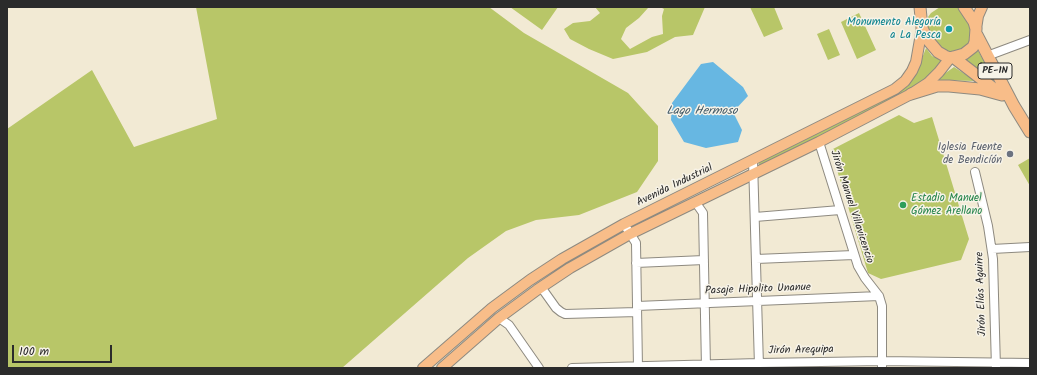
<!DOCTYPE html>
<html>
<head>
<meta charset="utf-8">
<style>
	body { margin:0 }
	#map { position:relative; width:1037px; height:375px; overflow:hidden; background:#f2ead4; font-family:Kalam,sans-serif }
	canvas { display:block }
	.frame { position:absolute; inset:0; border:8px solid #2b2b2b; pointer-events:none }
	.scale { position:absolute; left:12px; top:345px; width:100px; height:18px; box-sizing:border-box; border:2px solid #2b2b2b; border-top:0; padding-left:5px; font-size:12px; line-height:14px; white-space:nowrap; color:#2b2b2b; -webkit-text-stroke:3px #f7f3e8; paint-order:stroke }
</style>
</head>
<body>
<div id="map">
<canvas width="1037" height="375"></canvas>
<div class="frame"></div>
<div class="scale">100 m</div>
</div>
<script>
const c = document.querySelector('canvas').getContext('2d');
c.lineJoin = 'round';
function fill(path, color) { c.fillStyle = color; c.fill(path, 'evenodd'); }
const toPath = rows => new Path2D(rows.map(r => 'M' + r).join(''));
function strokePath(path, color, width, dash) { c.strokeStyle = color; c.lineWidth = width; c.lineCap = dash ? 'butt' : 'round'; c.setLineDash(dash || []); c.stroke(path); }
function write(font, color, halo, rows, align = 'center') {
  c.font = font + ' Kalam,sans-serif'; c.lineWidth = 3; c.setLineDash([]); c.textBaseline = 'middle'; c.strokeStyle = halo; c.fillStyle = color; for (const [text, x, y, turn = 0] of rows) {
    c.save(); c.translate(x, y); c.rotate((+turn || 0) * Math.PI / 180); c.textAlign = isNaN(turn) ? turn : align; if (halo) c.strokeText(text, 0, 0); c.fillText(text, 0, 0); c.restore();
  }
}
const green = toPath([
	[196,7,489,7,524,33,628,93,658,126,658,161,637,192,579,215,536,220,506,231,468,258,342,368,7,368,7,129,92,70,134,147,217,119],
	[510,7,558,7,542,30],
	[595,7,648,8,639,18,626,28,621,39,630,49,652,37,663,34,662,16,664,9,660,7,705,7,693,35,675,37,647,52,613,59,589,49,570,39,564,29,573,23,590,21,600,13],
	[750,7,774,7,783,29,764,37],
	[940,7,955,7,958,8,962,12,971,29,969,43,966,47,955,53,947,52,935,44,928,29,927,22,928,17,931,13],
	[859,13,876,50,857,59,841,22],
	[829,29,840,55,828,60,817,34],
	[926,48,932,56,944,61,944,63,908,93,760,166,759,164,759,162,898,93,909,85,916,74],
	[977,49,996,82,995,84,964,60],
	[954,67,974,80,975,81,937,80,937,79],
	[899,115,914,123,932,117,969,239,961,260,881,279,868,273,831,150],
	[1030,158,1030,186,1018,165]
]);
const water = toPath([
	[713,62,743,87,748,96,733,112,742,130,738,142,706,148,684,142,671,120,672,103,701,64]
]);
const minor = toPath([
	[987,56,1030,40],
	[819,142,858,266,865,278,879,296,882,306,882,368],
	[753,161,759,366],
	[975,172,988,226,993,259,996,368],
	[696,203,703,213,706,368],
	[755,217,840,210],
	[624,224,636,243,638,368],
	[992,249,1030,247],
	[756,259,854,255],
	[636,263,704,260],
	[541,287,556,308,561,312,565,314,637,312],
	[637,306,879,296],
	[499,318,509,325,539,368],
	[572,368,759,363,882,361,1030,363]
]);
const major = toPath([
	[976,29,978,16,982,7],
	[423,368,492,308,530,280,562,259,624,224,895,89,905,81,912,71,916,62,922,28],
	[442,368,499,318,537,290,570,268,630,234,819,142,911,94,928,83,939,72,950,58]
]);
const highway = toPath([
	[920,7,922,28,927,39,938,52,945,56,950,58,964,54,973,47,975,42,976,29,974,22,964,7],
	[977,35,1014,106,1030,132],
	[953,57,997,91],
	[911,94,937,86,949,86,980,89,1002,95]
]);
const markers = [
	[949,29,4,"#0f9aa8"],
	[1010,154,4,"#6b7280"],
	[903,205,4,"#2e9e5b"]
];
const shields = [
	[995,71,34]
];
const shieldNames = [
	["PE-1N",995,71]
];
const cultureNames = [
	["Monumento Alegoría",941,23],
	["a La Pesca",941,36]
];
const worshipNames = [
	["Iglesia Fuente",1002,148],
	["de Bendicíón",1002,161]
];
const streetNames = [
	["Avenida Industrial",675,186,-26],
	["Jirón Manuel Villavicencio",851,207,72],
	["Pasaje Hipolito Unanue",758,290,-2],
	["Jirón Elías Aguirre",982,294,-92],
	["Jirón Arequipa",801,351,-1]
];
const leisureNames = [
	["Estadio Manuel",911,199],
	["Gómez Arellano",911,212]
];
const waterNames = [
	["Lago Hermoso",702,112]
];
fill(green, '#b8c668');
fill(water, '#67b7e2');
strokePath(minor, '#8e8a80', 10);
strokePath(major, '#8e8a80', 12);
strokePath(highway, '#8e8a80', 13);
strokePath(minor, '#fff', 8);
strokePath(major, '#f8bd89', 10);
strokePath(highway, '#f8bd89', 11);
for (const [x, y, r, color] of markers) { const dot = new Path2D(); dot.arc(x, y, r, 0, 2 * Math.PI); c.fillStyle = color; c.fill(dot); strokePath(dot, '#f7f3e8', 1.5); }
for (const [x, y, w] of shields) { const box = new Path2D(); box.roundRect(x - w / 2, y - 8, w, 16, 3); c.fillStyle = '#f7f3e8'; c.fill(box); strokePath(box, '#2b2b2b', 1); }
write('bold 10px', '#2b2b2b', null, shieldNames);
write('11px', '#0d838f', '#f7f3e8', cultureNames, 'right');
write('11px', '#5b616d', '#f7f3e8', worshipNames, 'right');
write('11px', '#2b2b2b', '#f7f3e8', streetNames);
write('11px', '#27864d', '#f7f3e8', leisureNames, 'left');
write('italic 12px', '#3d5562', '#f7f3e8', waterNames);
</script>
</body>
</html>
